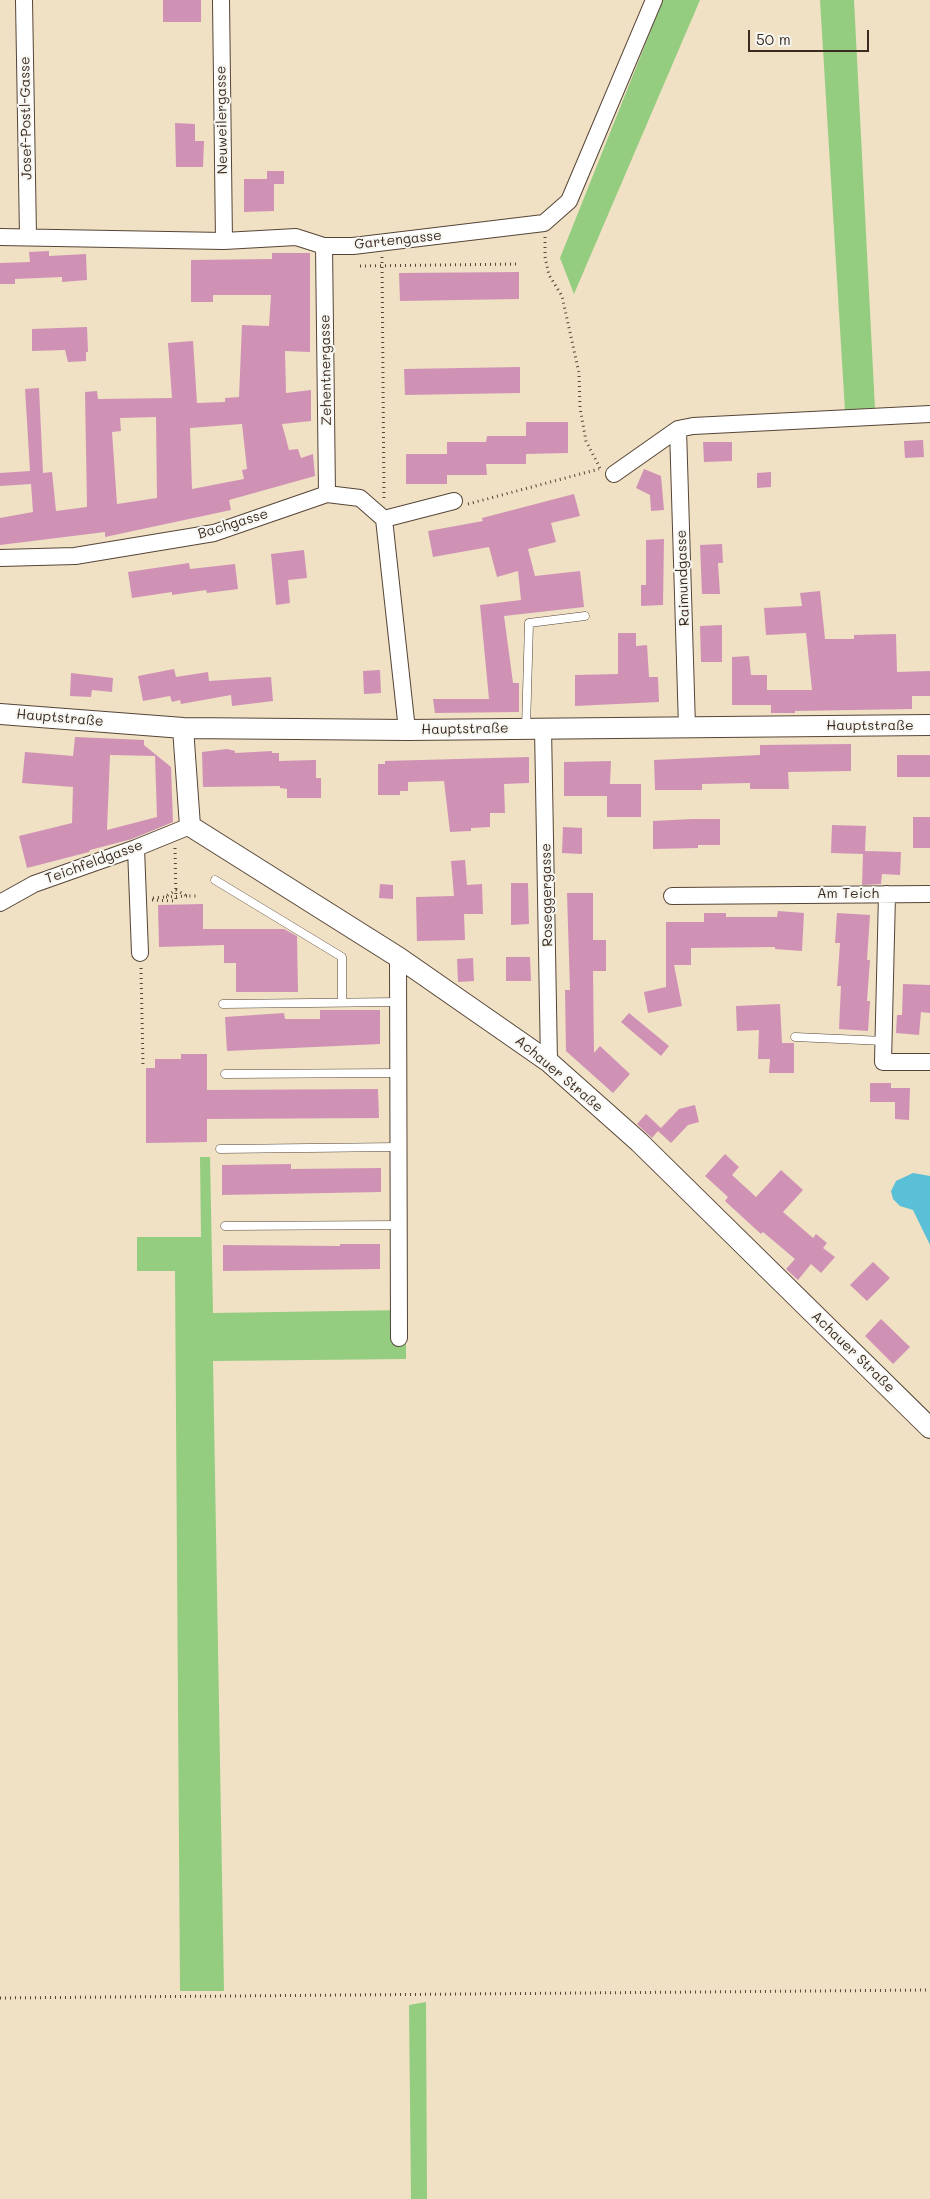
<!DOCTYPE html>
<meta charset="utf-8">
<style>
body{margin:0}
#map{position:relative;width:930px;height:2199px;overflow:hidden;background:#f0e0c4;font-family:Mali,sans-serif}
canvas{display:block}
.scale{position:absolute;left:748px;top:30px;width:121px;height:22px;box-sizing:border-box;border:2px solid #3b2a1e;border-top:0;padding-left:6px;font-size:15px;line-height:18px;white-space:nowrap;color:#3b2a1e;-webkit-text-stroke:4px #f6f6f2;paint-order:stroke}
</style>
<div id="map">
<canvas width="930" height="2199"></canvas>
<div class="scale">50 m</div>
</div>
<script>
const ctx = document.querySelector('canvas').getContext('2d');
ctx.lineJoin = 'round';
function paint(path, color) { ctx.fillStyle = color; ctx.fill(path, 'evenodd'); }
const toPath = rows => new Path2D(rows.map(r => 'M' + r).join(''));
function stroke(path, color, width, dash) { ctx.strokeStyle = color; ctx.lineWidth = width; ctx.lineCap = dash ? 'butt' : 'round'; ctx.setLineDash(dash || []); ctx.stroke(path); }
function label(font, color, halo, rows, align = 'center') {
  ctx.font = font + ' Mali,sans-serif'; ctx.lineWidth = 4; ctx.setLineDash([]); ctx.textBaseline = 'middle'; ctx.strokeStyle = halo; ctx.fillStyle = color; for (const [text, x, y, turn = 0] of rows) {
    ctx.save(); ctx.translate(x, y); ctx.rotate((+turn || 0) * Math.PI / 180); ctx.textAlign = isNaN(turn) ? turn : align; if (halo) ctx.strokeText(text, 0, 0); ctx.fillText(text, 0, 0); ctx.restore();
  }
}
const green = toPath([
 [663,0,700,0,574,294,560,258],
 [820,0,854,0,875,409,845,411],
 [200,1157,210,1157,213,1313,406,1310,406,1359,213,1361,224,1991,180,1991,175,1271,137,1271,137,1237,201,1237],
 [426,2002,427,2199,411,2199,409,2005]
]);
const water = toPath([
 [913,1173,930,1176,930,1245,913,1210,900,1206,893,1199,891,1191,896,1181]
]);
const building = toPath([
 [163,0,201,0,201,22,163,22],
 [175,123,195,124,195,141,204,141,203,167,176,167],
 [267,171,284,171,284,184,274,184,274,211,244,212,244,179,267,179],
 [49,251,49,256,86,254,87,280,62,282,62,277,15,279,15,284,0,284,0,263,30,262,29,252],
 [272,253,310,253,310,352,285,351,286,393,311,390,311,421,282,424,289,450,298,449,301,458,313,454,315,476,229,500,231,510,105,537,105,532,0,545,0,518,33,512,31,484,0,486,0,473,30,471,25,389,39,388,43,473,52,472,56,511,87,507,85,392,97,391,98,399,172,398,168,343,193,341,197,403,225,402,225,398,239,397,242,325,269,326,271,295,213,295,213,302,191,302,191,260,272,259],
 [156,417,157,498,117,504,112,432,121,431,120,418],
 [242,424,247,469,242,470,244,479,192,489,190,428],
 [519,272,519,299,400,301,399,273],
 [87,327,88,352,86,352,86,361,68,362,65,350,32,351,32,329],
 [520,367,520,393,405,395,404,369],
 [526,422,568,422,568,453,526,454,526,464,486,464,487,475,447,475,447,484,406,484,406,454,447,454,447,442,486,442,487,436,526,436],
 [923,440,924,457,905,458,904,441],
 [703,442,732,442,732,461,704,462],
 [644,469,661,476,664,510,651,511,650,495,636,488],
 [771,472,771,487,757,488,757,473],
 [574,494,580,516,551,523,556,542,528,549,535,576,580,571,584,607,504,616,513,683,519,683,519,712,435,713,433,699,489,699,480,605,521,600,518,571,497,577,489,547,433,557,428,531,483,521,482,518],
 [664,539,663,605,641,606,641,585,646,585,646,540],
 [722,544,723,563,718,563,720,594,702,594,700,545],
 [304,550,307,578,288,580,290,603,276,605,271,554],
 [189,563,190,569,235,564,238,589,207,593,206,590,172,595,172,592,132,598,128,572],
 [820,591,825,639,854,639,854,635,896,634,897,672,930,671,930,696,912,696,912,709,795,711,795,713,771,713,771,705,732,705,732,657,749,656,751,675,767,675,767,690,812,690,806,633,766,635,764,608,802,606,800,593],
 [722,625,722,662,701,662,700,626],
 [618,633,636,633,636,646,647,645,649,677,658,677,659,702,575,706,575,675,618,674],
 [174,669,176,677,208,672,209,681,271,677,273,701,232,706,231,695,181,704,180,700,172,702,170,696,143,701,138,676],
 [380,670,381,693,364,694,363,671],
 [71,673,113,678,112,692,92,690,91,697,70,696],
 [75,737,144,740,144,745,171,767,173,822,132,839,90,850,89,852,27,868,19,836,72,823,73,787,22,783,25,752,73,756],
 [110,755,155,756,157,817,107,830],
 [851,744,851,771,788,772,789,789,750,789,750,783,702,784,702,790,655,790,654,760,760,755,760,745],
 [227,749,235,751,235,753,272,751,272,753,279,753,279,761,316,760,316,778,321,778,321,798,287,798,287,789,280,788,280,786,203,787,202,752],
 [897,755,930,755,930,777,897,777],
 [529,757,529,783,504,784,505,813,490,813,490,827,471,828,471,831,450,832,444,781,408,782,408,791,400,791,400,795,378,795,378,764,385,764,385,761],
 [611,761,610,784,641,784,641,817,607,817,607,796,564,796,564,762],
 [913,817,930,817,930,848,913,848],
 [692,819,720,819,720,845,698,845,698,848,653,849,653,821],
 [832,825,866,826,865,851,901,852,900,875,882,874,881,884,862,885,863,854,831,853],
 [563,827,582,828,582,854,562,853],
 [465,860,467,885,482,884,483,914,464,914,465,940,417,941,416,897,454,896,451,861],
 [511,883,528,883,529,924,511,925],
 [380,884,393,885,393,899,379,898],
 [567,893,593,893,593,940,606,940,606,971,593,971,594,1053,600,1046,630,1074,613,1093,566,1051,565,990,570,990],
 [203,904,203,929,284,929,297,936,298,992,236,992,236,963,224,963,224,945,159,947,158,905],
 [778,911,804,913,802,951,775,949,775,947,691,948,691,965,674,965,682,1006,648,1013,644,992,666,987,666,922,704,922,704,913,726,913,726,917,777,917],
 [837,913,870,915,867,960,870,960,867,1001,870,1001,868,1031,839,1029,841,986,837,986,840,943,835,943],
 [506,957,530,957,531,981,506,981],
 [473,958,474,981,458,982,457,959],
 [903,984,930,985,930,1013,921,1012,919,1035,896,1033,897,1015,902,1015],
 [780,1004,782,1043,794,1043,794,1073,769,1073,770,1059,758,1059,759,1030,737,1031,736,1006],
 [320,1010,380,1010,380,1044,227,1051,225,1017,284,1013,285,1019,320,1019],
 [629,1013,669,1046,661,1056,621,1022],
 [181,1054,207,1054,207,1090,378,1089,379,1118,207,1119,207,1142,146,1143,146,1068,155,1068,155,1059,181,1059],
 [870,1083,891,1083,891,1088,910,1088,909,1120,895,1119,895,1102,870,1102],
 [695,1105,699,1122,688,1125,671,1143,658,1131,652,1138,637,1124,646,1114,661,1128,679,1109],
 [725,1154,739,1167,732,1175,756,1197,781,1170,803,1190,783,1212,813,1238,816,1234,827,1243,823,1248,835,1257,821,1273,811,1264,798,1280,786,1269,795,1259,763,1232,761,1234,725,1201,728,1197,705,1176],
 [291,1164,291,1169,381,1168,381,1192,222,1195,222,1165],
 [340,1244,380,1244,380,1269,223,1271,223,1245,340,1246],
 [873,1262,890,1278,867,1301,850,1285],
 [881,1319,910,1347,893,1364,865,1336]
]);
const path = toPath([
 [545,237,545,257,549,275,562,296,579,373,580,408,586,441,600,468],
 [382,257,384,498],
 [360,266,520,264],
 [468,504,599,469],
 [175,848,176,902],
 [166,897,187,896],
 [153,898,165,897,176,890,187,896,197,896],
 [152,900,176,901],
 [141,968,143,1065],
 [0,1998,930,1990]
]);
const service = toPath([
 [526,728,529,623,585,616],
 [215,880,342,957,342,1002],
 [223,1004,398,1002],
 [795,1037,884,1041],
 [225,1074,398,1073],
 [220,1149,398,1147],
 [225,1226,399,1225]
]);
const minor = toPath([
 [24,0,28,236],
 [221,0,224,241],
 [0,237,224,241,296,237,324,246,353,246,544,223,569,201,654,0],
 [324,246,327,494],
 [678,429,687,727],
 [614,474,678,429,693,426,930,414],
 [384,519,407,730],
 [0,558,75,556,214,533,327,494,360,498,384,519,454,501],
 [543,728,549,1062],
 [136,848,140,953],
 [887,894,883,1062,930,1062],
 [672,896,930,894],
 [0,903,34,884,136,848,190,826],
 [398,957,399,1338]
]);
const tertiary = toPath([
 [0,714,183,728,407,730,930,725],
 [183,728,190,826,398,957,549,1062,639,1142,930,1428]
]);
const streetNames = [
 ["Josef-Postl-Gasse",26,118,-91],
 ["Neuweilergasse",222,120,-91],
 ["Gartengasse",398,240,-6],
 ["Zehentnergasse",326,370,-91],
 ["Bachgasse",233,524,-17],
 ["Raimundgasse",683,578,-92],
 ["Hauptstraße",60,718,5],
 ["Hauptstraße",870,726],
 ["Hauptstraße",465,729,-1],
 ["Teichfeldgasse",94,862,-20],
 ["Am Teich",848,894],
 ["Roseggergasse",547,895,-91],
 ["Achauer Straße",559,1074,40],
 ["Achauer Straße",853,1352,44]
];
paint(green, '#94cd80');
paint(water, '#59c0d7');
paint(building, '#cf92b5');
stroke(service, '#564537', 9);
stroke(minor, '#564537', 18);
stroke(tertiary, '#564537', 22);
stroke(path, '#564537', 3, [1, 4]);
stroke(service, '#fff', 8);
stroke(minor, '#fff', 16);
stroke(tertiary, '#fff', 20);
label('14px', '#3b2a1e', '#f6f6f2', streetNames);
</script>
